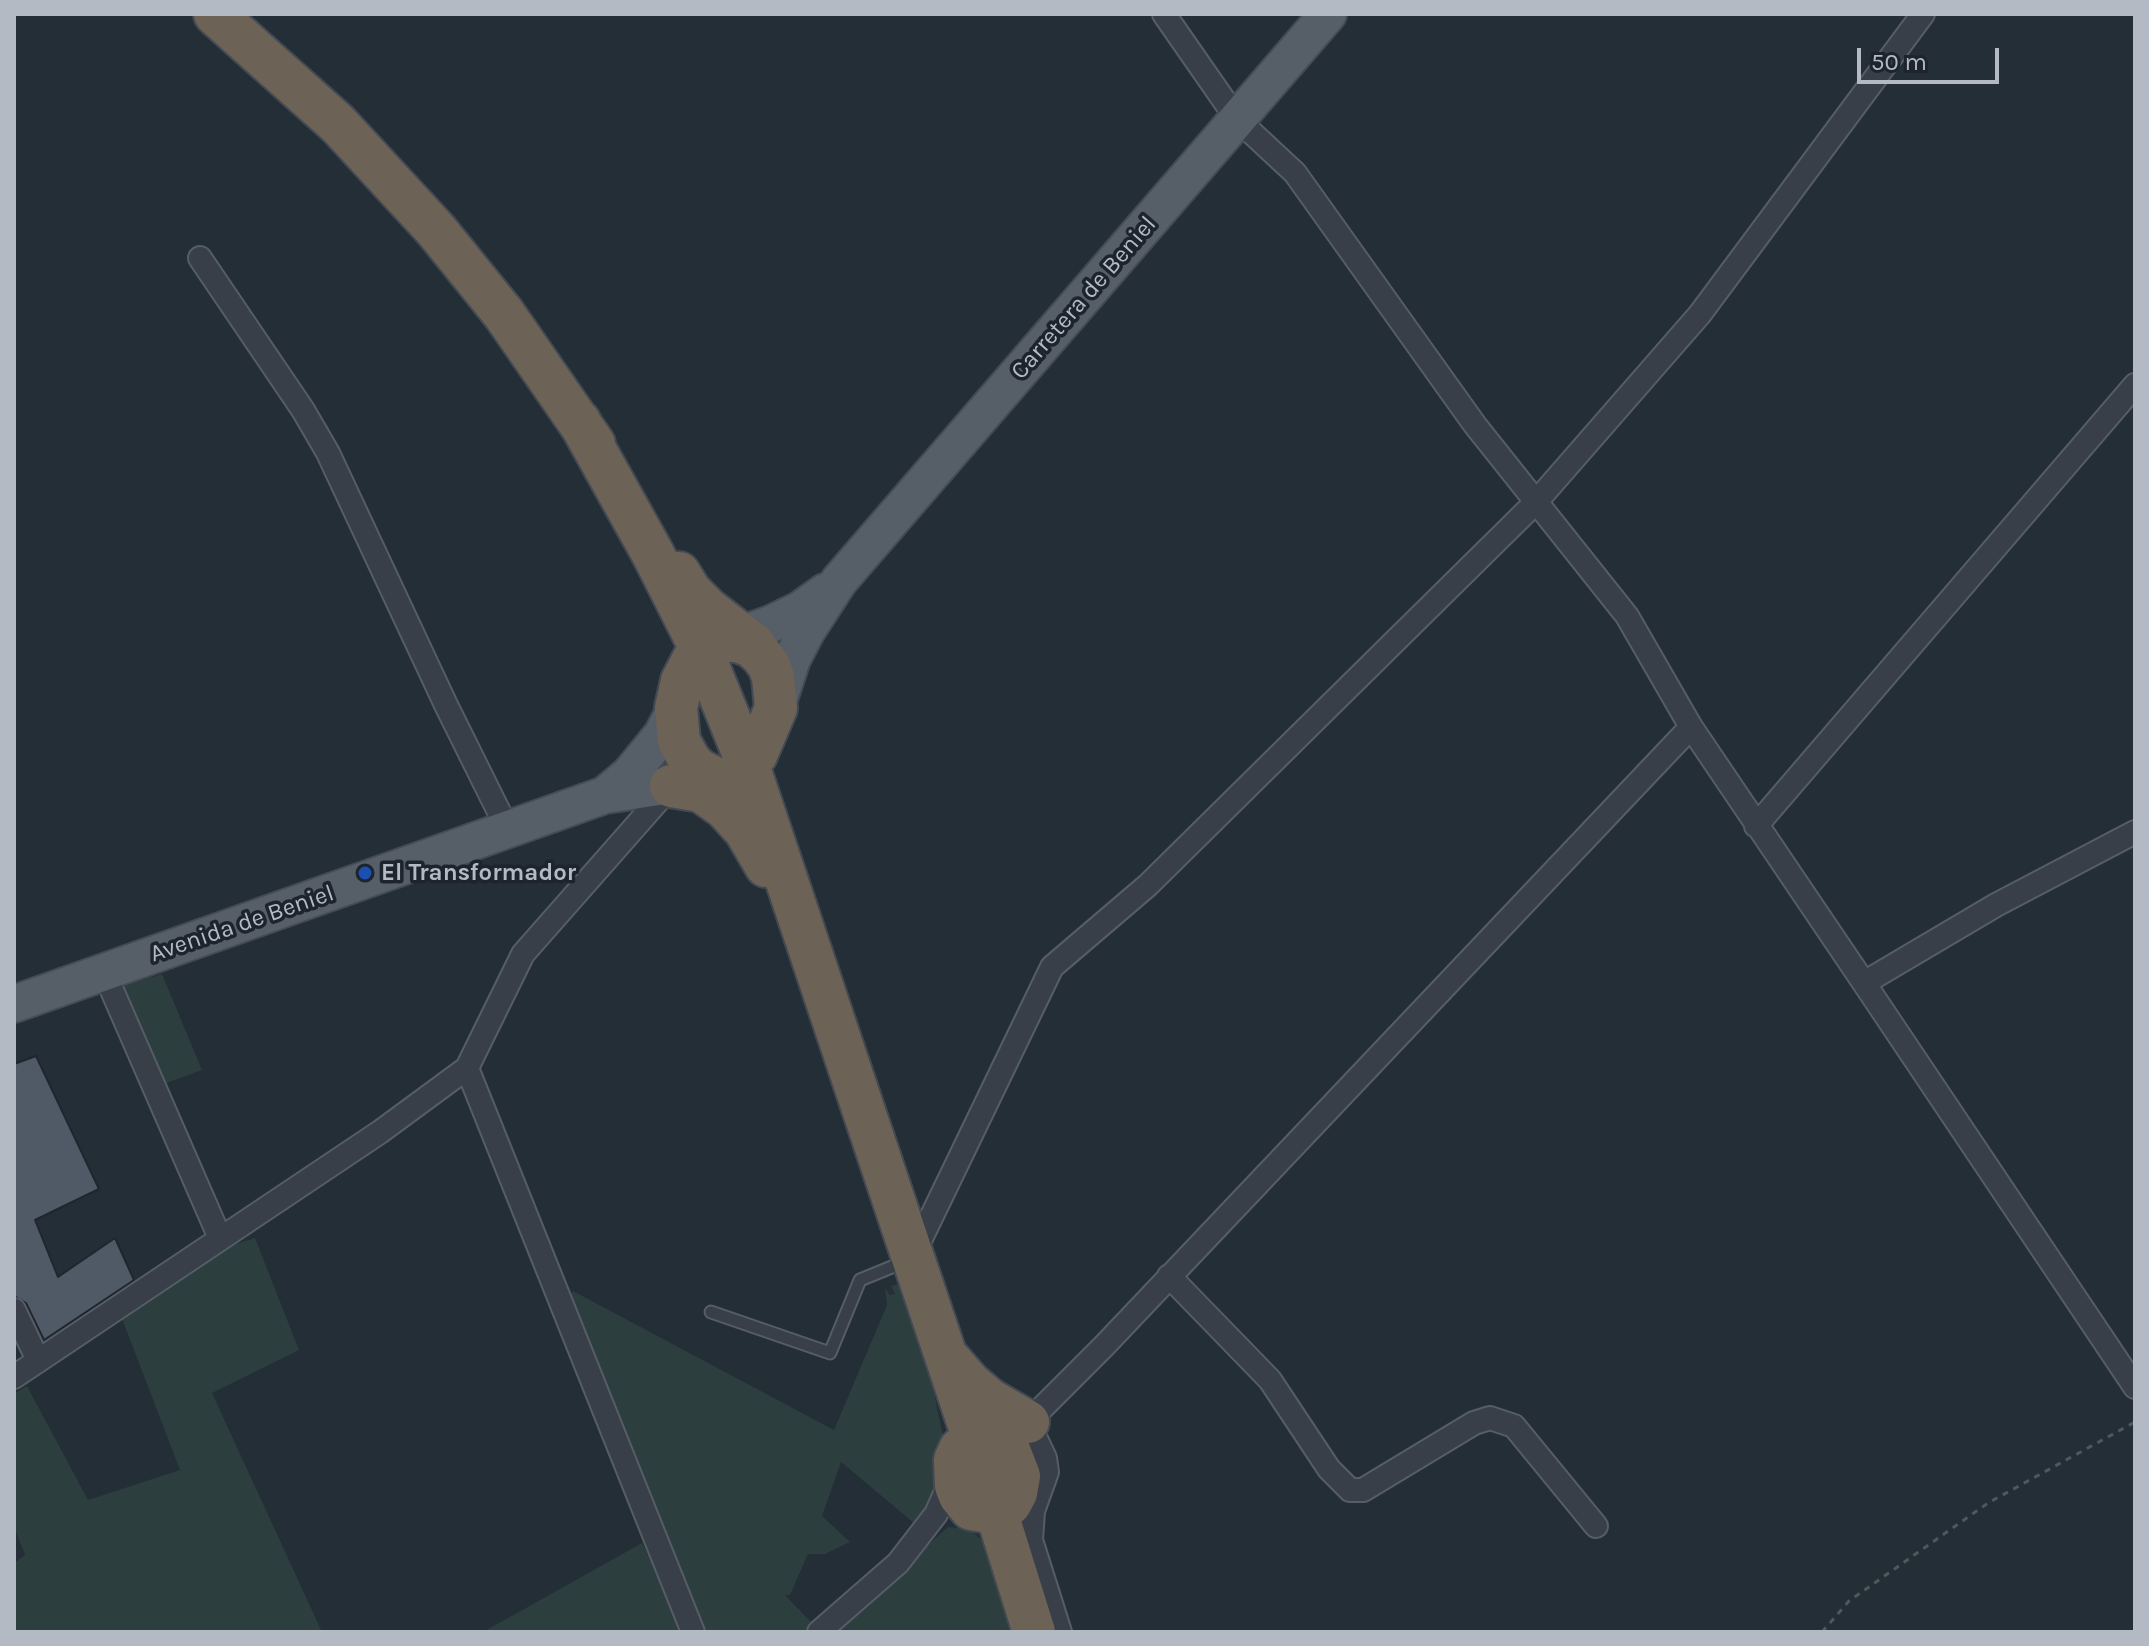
<!DOCTYPE html>
<style>
body{margin:0}
#map{position:relative;width:2149px;height:1646px;overflow:hidden;background:#242e37;font-family:Karla,sans-serif}
canvas{display:block}
.frame{position:absolute;inset:0;border:16px solid #b3bac4;pointer-events:none}
.scale{position:absolute;left:1857px;top:48px;width:142px;height:36px;box-sizing:border-box;border:4px solid #b3bac4;border-top:0;padding-left:10px;font-size:24px;line-height:28px;white-space:nowrap;color:#b3bac4;-webkit-text-stroke:6px #1d242d;paint-order:stroke}
</style>
<div id="map">
<canvas width="2149" height="1646"></canvas>
<div class="frame"></div>
<div class="scale">50 m</div>
</div>
<script>
const ctx = document.querySelector('canvas').getContext('2d');
ctx.lineJoin = 'round';
function paint(path, color) { ctx.fillStyle = color; ctx.fill(path, 'evenodd'); }
const toPath = rows => new Path2D(rows.map(r => 'M' + r).join(''));
function stroke(path, color, width, dash) { ctx.strokeStyle = color; ctx.lineWidth = width; ctx.lineCap = dash ? 'butt' : 'round'; ctx.setLineDash(dash || []); ctx.stroke(path); }
function label(font, color, halo, rows, align = 'center') {
  ctx.font = font + ' Karla,sans-serif'; ctx.lineWidth = 7; ctx.setLineDash([]); ctx.textBaseline = 'middle'; ctx.strokeStyle = halo; ctx.fillStyle = color; for (const [text, x, y, turn = 0] of rows) {
    ctx.save(); ctx.translate(x, y); ctx.rotate((+turn || 0) * Math.PI / 180); ctx.textAlign = isNaN(turn) ? turn : align; if (halo) ctx.strokeText(text, 0, 0); ctx.fillText(text, 0, 0); ctx.restore();
  }
}
const green = toPath([
 [162,974,202,1070,161,1085,118,987],
 [255,1238,299,1350,212,1393,322,1632,14,1632,14,1563,25,1555,14,1527,14,1394,27,1386,88,1500,180,1470,121,1316,226,1247],
 [898,1284,903,1287,929,1369,943,1436,938,1482,930,1501,915,1524,841,1462,822,1516,850,1542,825,1554,808,1554,790,1595,785,1595,813,1624,804,1632,706,1632,656,1521,568,1296,573,1291,834,1430,887,1305,885,1288,890,1295,895,1294,891,1286],
 [948,1527,970,1529,987,1545,1019,1632,832,1632],
 [642,1543,686,1632,483,1632]
]);
const building = toPath([
 [36,1056,99,1189,35,1220,58,1277,115,1238,134,1280,44,1340,26,1303,14,1296,14,1064,36,1056]
]);
const path = toPath([
 [1822,1632,1849,1601,1988,1503,2135,1422]
]);
const lane = toPath([
 [711,1312,830,1353,860,1280,904,1262]
]);
const street = toPath([
 [200,258,303,410,328,453,446,705,508,830],
 [1691,727,1864,983,1996,905,2135,832],
 [1756,826,2135,385],
 [104,972,220,1238],
 [1864,983,2135,1387],
 [467,1068,693,1632],
 [913,1255,1052,967,1148,885,1536,502,1700,314,1923,14],
 [1169,1276,1270,1380,1329,1469,1350,1490,1363,1490,1474,1423,1490,1418,1514,1426,1596,1526],
 [14,1310,38,1360],
 [14,1377,380,1132,467,1068,523,954,671,786],
 [1028,1422,1045,1458,1047,1472,1033,1511,1031,1540,1060,1632],
 [1020,1425,1028,1422,1104,1346,1691,727,1627,616,1475,425,1295,173,1237,119,1164,14],
 [819,1632,898,1563,936,1514,952,1478]
]);
const primary = toPath([
 [723,641,771,624,800,610,825,592],
 [776,708,792,659,806,632,839,581,1328,14],
 [605,795,630,774,662,735,676,708],
 [14,1004,605,795,699,781]
]);
const highway = toPath([
 [215,14,338,124,436,230,504,314,594,444],
 [579,421,653,554,702,651,748,765,974,1440,1034,1632],
 [679,573,690,591,708,609,753,644,762,656,769,666,773,677,776,708,756,755,740,774,733,779,717,779,699,770,690,761,679,741,676,708,682,681,694,658,711,645,723,641,737,641,751,646,762,656],
 [671,786,701,791,725,808,745,830,766,866],
 [950,1360,970,1383,990,1400,1028,1422],
 [985,1437,995,1439,1009,1450,1019,1476,1016,1493,1010,1504,996,1513,971,1509,960,1496,956,1486,955,1460,960,1449,967,1443,985,1437]
]);
const markers = [
 [365,873,8,"#1a4fb4"]
];
const streetNames = [
 ["Carretera de Beniel",1084,298,-49],
 ["Avenida de Beniel",242,924,-19]
];
const poiNames = [
 ["El Transformador",381,873]
];
paint(green, '#2c3e3d');
paint(building, '#505a66');
stroke(building, '#1f262f', 2);
stroke(lane, '#565d66', 15);
stroke(street, '#565d66', 26);
stroke(primary, '#444b54', 40);
stroke(highway, '#434a53', 46);
stroke(path, '#4b5b5c', 3, [6, 6]);
stroke(lane, '#383f48', 11);
stroke(street, '#383f48', 22);
stroke(primary, '#565f68', 36);
stroke(highway, '#6d6256', 42);
for (const [x, y, r, color] of markers) { const dot = new Path2D(); dot.arc(x, y, r, 0, 2 * Math.PI); ctx.fillStyle = color; ctx.fill(dot); stroke(dot, '#1d242d', 3); }
label('24px', '#b3bac4', '#1d242d', streetNames);
label('bold 24px', '#b3bac4', '#1d242d', poiNames, 'left');
</script>
